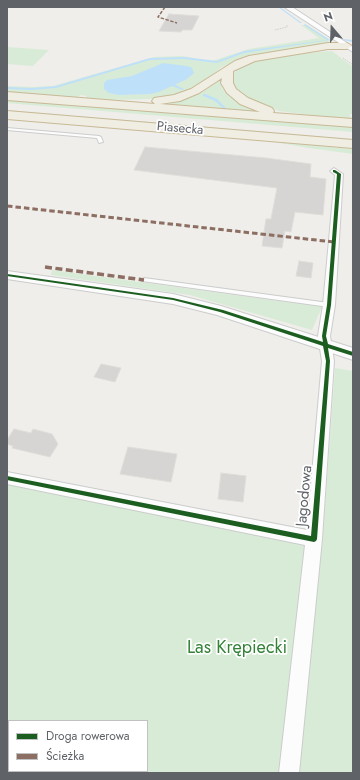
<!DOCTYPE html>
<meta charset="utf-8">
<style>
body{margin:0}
#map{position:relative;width:360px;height:780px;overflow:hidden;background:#efeeea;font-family:Jost,sans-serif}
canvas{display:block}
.frame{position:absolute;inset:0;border:8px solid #5f6368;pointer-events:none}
.legend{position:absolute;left:8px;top:720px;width:140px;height:52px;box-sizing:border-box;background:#fff;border:1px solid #bfc1c3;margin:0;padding:5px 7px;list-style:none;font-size:12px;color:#5f6368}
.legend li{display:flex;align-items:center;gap:8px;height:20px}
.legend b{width:20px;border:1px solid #bfc1c3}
.north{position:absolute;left:312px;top:8px;width:40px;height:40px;-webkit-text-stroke:3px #fff;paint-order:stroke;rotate:341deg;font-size:11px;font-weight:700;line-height:16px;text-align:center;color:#5f6368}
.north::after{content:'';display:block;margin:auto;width:14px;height:18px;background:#5f6368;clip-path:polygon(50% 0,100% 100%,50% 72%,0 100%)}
</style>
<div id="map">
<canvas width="360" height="780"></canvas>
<div class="frame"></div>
<ul class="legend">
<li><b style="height:5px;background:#1b5e20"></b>Droga rowerowa</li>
<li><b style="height:5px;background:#8d6e63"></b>Ścieżka</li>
</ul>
<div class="north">N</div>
</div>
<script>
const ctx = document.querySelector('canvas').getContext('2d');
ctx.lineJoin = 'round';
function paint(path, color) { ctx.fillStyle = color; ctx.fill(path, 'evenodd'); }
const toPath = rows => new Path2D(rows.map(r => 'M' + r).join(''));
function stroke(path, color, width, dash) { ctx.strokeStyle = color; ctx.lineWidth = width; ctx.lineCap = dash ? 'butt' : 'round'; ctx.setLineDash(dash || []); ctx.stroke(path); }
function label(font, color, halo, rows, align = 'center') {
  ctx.font = font + ' Jost,sans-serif'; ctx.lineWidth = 3.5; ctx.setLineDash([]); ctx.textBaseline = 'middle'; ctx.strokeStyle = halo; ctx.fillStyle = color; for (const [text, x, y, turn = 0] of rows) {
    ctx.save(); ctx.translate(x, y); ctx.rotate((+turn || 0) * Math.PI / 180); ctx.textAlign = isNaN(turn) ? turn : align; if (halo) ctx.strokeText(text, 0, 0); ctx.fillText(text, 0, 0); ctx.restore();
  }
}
const green = toPath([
 [301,25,307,25,330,40,330,41,322,44,250,55,222,67,196,87,184,92,168,97,151,99,107,100,85,99,87,96,80,95,77,98,7,93,7,86,33,87,53,86,154,57,182,56,212,61,249,49,319,38],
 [7,47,49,50,33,66,7,64],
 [332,51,353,67,353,114,350,114,350,117,353,118,353,121,279,111,250,101,234,89,231,80,234,73,238,69,249,63,261,59,294,54],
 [221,79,222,88,230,97,240,103,262,113,156,105,195,95,204,91],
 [7,99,353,126,353,132,7,103],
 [7,110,353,139,353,141,7,112],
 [274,142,353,149,353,154,309,148],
 [52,270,322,307,312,330,190,295,51,275],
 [335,368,353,371,353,773,7,773,7,483,322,549],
 [9,721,147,721,147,771,9,771]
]);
const water = toPath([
 [163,63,187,66,192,68,194,73,187,79,159,92,150,94,119,95,109,93,104,89,104,83,107,80,132,76]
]);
const stream = toPath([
 [278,7,280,7,302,23,300,23,278,7],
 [305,24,330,40,244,53,217,63,184,59,150,60,56,88,32,90,7,89,7,87,32,88,56,86,150,58,184,57,217,61,244,51,327,40,304,25,305,24],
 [342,40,343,39,353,40,353,42,342,40],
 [172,84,174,84,184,89,182,90,172,86,172,84],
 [203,94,205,94,217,99,226,108,224,109,215,101,203,96,203,94]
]);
const building = toPath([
 [169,14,199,16,192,30,182,30,181,32,159,31,169,14],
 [145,147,266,158,311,164,310,177,326,179,323,215,295,212,291,232,285,231,282,248,262,246,266,219,271,219,277,188,134,170,145,147],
 [299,261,313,263,311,278,296,276,299,261],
 [101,364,121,368,115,382,94,377,101,364],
 [14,429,31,433,33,429,52,434,58,444,50,457,12,448,13,446,7,444,7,440,14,429],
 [128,447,177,454,171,482,120,474,128,447],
 [221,473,246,476,243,502,218,499,221,473]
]);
const path = toPath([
 [275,30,287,27,287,25],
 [343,58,353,65]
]);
const service = toPath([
 [7,128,99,136,101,137,103,142,99,143,97,138,7,130,7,128],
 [144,278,329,303,332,305,329,307,142,281,141,280,144,278]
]);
const minor = toPath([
 [334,168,343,174,335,305,330,336,334,361,322,539,299,773,279,773,305,545,7,484,7,472,307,530,322,361,318,336,323,305,335,175,330,171,334,168]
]);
const tertiary = toPath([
 [284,7,292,7,353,47,353,52,284,7],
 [7,271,173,294,221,306,353,348,353,360,217,315,173,304,7,279,7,271]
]);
const motorway = toPath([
 [328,43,347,43,352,46,347,49,328,49,255,61,233,71,233,83,236,89,248,98,272,108,274,111,273,113,353,119,353,127,7,100,7,92,155,104,152,101,154,98,174,95,191,89,235,61,249,56,328,43],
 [222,78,221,83,227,93,240,104,260,112,160,104,180,101,199,93,222,78],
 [7,111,353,140,353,148,7,119,7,111]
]);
const quietFar2 = toPath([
 [165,7,158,17,177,23]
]);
const quietFar1 = toPath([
 [7,206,334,242]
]);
const quiet = toPath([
 [45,267,144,280]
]);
const cycleway = toPath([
 [333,170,335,170,341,174,331,305,326,336,328,344,353,352,353,356,328,348,330,361,317,539,316,541,314,542,7,480,7,476,311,536,326,361,323,346,220,312,173,300,7,276,7,274,173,298,223,310,323,342,322,336,327,305,337,174,333,172,333,170]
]);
const farStreetnames = [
 ["Piasecka",180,129,5]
];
const streetNames = [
 ["Jagodowa",305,496,-85]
];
const nearParknames = [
 ["Las Krępiecki",237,649]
];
paint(green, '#d8ebd6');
paint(water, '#bfe0f9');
paint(stream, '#bfe0f9');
paint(building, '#d6d5d3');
stroke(building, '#deddd9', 1);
stroke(service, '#cbcccc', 2);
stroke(minor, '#cbcccc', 2);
stroke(tertiary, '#cbcccc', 2);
stroke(motorway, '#c8b996', 2);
stroke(path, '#cacfcc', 1, [1.5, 1]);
paint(service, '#fdfcfc');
paint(minor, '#fdfcfc');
paint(tertiary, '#fdfcfc');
paint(motorway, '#f0ede3');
stroke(quietFar2, '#8d6e63', 1.5, [3.5, 1.5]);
stroke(quietFar1, '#8d6e63', 3, [5.5, 3]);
stroke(quiet, '#8d6e63', 3.5, [7, 3.5]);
paint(cycleway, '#1b5e20');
label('13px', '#5f6368', '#fff', farStreetnames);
label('15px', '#5f6368', '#fff', streetNames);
label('18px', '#348238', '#fff', nearParknames);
</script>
